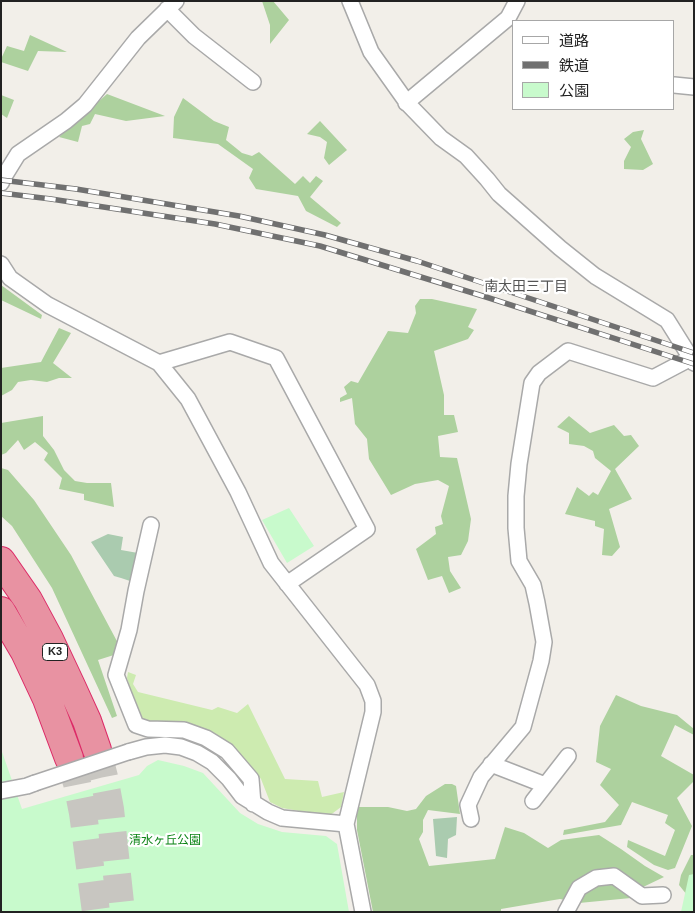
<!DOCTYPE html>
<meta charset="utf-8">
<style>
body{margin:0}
#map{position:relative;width:695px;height:913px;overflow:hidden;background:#f2efe9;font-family:Arial,"Noto Sans JP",sans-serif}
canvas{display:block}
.frame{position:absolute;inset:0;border:2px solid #222;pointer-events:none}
.legend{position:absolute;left:512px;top:20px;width:162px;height:90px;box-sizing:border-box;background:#fff;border:1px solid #a7a7a7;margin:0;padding:6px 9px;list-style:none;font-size:15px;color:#222}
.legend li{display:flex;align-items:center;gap:10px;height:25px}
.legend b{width:25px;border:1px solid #a7a7a7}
</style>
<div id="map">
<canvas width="695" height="913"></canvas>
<div class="frame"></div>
<ul class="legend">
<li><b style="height:6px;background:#fff"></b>道路</li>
<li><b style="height:6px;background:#707070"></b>鉄道</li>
<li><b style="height:14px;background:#c8facc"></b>公園</li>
</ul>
</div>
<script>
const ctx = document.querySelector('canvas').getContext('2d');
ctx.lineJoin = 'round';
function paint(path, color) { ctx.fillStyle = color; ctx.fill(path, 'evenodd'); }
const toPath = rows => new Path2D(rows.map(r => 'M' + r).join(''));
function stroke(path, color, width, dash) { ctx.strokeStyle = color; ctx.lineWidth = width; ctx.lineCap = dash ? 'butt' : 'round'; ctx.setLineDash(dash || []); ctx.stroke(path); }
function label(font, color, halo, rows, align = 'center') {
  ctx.font = font + ' Arial,"Noto Sans JP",sans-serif'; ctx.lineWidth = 4.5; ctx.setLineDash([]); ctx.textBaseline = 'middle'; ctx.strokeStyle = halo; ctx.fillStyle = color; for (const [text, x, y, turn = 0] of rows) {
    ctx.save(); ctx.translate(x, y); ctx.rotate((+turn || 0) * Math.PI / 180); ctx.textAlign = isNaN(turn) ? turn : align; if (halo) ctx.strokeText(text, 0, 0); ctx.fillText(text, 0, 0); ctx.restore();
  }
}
const grass = toPath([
 [128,672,136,675,133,684,138,692,212,710,218,707,237,713,248,704,285,779,318,781,322,797,344,792,341,807,329,816,282,808,270,802,261,779,232,745,210,732,153,723,143,720,138,712,127,678]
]);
const forest = toPath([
 [262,1,273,1,289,20,270,44,270,25],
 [30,35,67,52,38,51,28,71,1,62,1,59,7,46,24,51],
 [107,94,165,116,126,121,95,114,90,124,82,126,78,142,59,137],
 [1,95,14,100,7,118,1,114],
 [183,98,214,121,229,127,226,140,242,153,252,156,259,152,295,184,303,176,310,183,316,176,323,181,310,197,341,223,337,227,306,211,298,196,256,189,249,178,253,169,218,144,173,138,174,117],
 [320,121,347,150,329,165,324,158,327,142,320,137,307,134],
 [644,130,641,139,653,164,643,170,624,169,624,161,631,147,624,139,633,132],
 [1,285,42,315,41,319,1,300],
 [420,299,432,299,477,309,468,327,474,330,468,339,434,351,444,395,444,415,454,415,458,432,438,436,440,457,457,458,471,519,468,541,461,555,448,557,450,571,461,588,449,593,442,576,428,580,416,549,436,534,435,527,443,524,441,516,449,486,438,480,415,484,391,495,369,459,367,439,355,424,352,398,340,402,340,398,347,394,344,387,351,381,358,383,388,331,408,333,416,313,415,306],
 [59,328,71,333,53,363,72,378,59,378,47,382,31,380,18,382,12,390,1,396,1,368,41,362],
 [43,416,43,436,54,450,64,470,75,481,87,483,111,483,114,507,84,500,84,494,59,489,62,478,44,460,48,453,35,442,24,450,18,440,6,453,1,455,1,423],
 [569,416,590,433,614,425,624,436,631,435,639,446,615,469,632,499,609,509,620,547,612,556,602,555,604,529,595,526,595,521,565,514,577,487,589,496,593,492,598,495,611,471,595,458,593,451,584,446,569,444,569,433,557,427],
 [1,468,8,470,34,500,71,555,119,645,117,654,98,660,117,716,112,718,52,588,12,526,1,516],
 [616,695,641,706,677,715,694,729,694,735,675,725,661,756,694,775,694,781,677,798,692,826,675,868,668,870,654,865,627,847,628,840,665,856,675,830,665,823,668,815,632,802,621,825,563,835,564,830,605,822,619,805,600,785,611,769,596,762,600,726],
 [445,784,452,784,456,786,460,814,428,810,423,820,423,832,419,839,429,866,495,859,505,827,524,833,548,848,561,840,599,835,621,849,645,866,664,877,641,888,631,898,579,903,560,899,501,909,501,912,373,912,357,830,357,807,388,807,407,811,416,809,426,796],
 [691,855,694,855,694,912,687,895,679,885,681,875]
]);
const cemetery = toPath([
 [108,534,123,537,121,550,138,553,133,582,121,578,114,576,91,542],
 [457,817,456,835,448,839,447,858,436,856,433,819]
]);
const park = toPath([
 [289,508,314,546,287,563,262,520],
 [1,749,22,809,139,775,147,766,158,760,184,766,203,773,240,813,258,824,282,832,326,836,337,844,349,912,1,912],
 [694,874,694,912,681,912,689,875]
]);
const highwayTunnel = toPath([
 [97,750,104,777,110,809,121,912],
 [69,758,77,783,83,813,96,912]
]);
const street = toPath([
 [350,1,371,52,408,104,441,138,466,156,487,179,499,194,560,248,595,276,667,320,694,363],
 [167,9,194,36,253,82],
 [674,85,694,87],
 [406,103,508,18,517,1],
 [1,183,5,175,18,154,66,121,85,105,138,38,176,1],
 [1,264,10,278,48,305,159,363,188,399,238,492,271,563,367,685,373,701,373,712,346,824,363,912],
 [159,363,230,342,276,358,367,529,287,584],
 [151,525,136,591,129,630,116,675,136,725,148,729,184,730,206,738,227,751,251,779,253,804],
 [128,752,146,747,165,745,181,747,197,753,212,762,229,779,242,796,268,812,282,818,346,824],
 [491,764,545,785],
 [1,791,27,786,35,783],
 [533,801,568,756],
 [471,819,468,805,481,777,523,727,541,661,544,642,537,603,533,585,519,561,516,528,516,496,519,464,532,383,539,373,568,351,653,378,691,358],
 [566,912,579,888,596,878,614,876,642,896,663,895]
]);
const highway = toPath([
 [1,561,28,600,49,639,72,688,87,721,97,750],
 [1,611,25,652,47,699,69,758]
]);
const rail = toPath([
 [1,180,76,189,239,216,325,235,417,261,694,353],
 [1,193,51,199,215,224,320,246,486,297,694,364]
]);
const streetBridge = toPath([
 [35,783,128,752]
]);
const shields = [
 [55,652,25]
];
const shieldNames = [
 ["K3",55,652]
];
const parkNames = [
 ["清水ヶ丘公園",165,841]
];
const neighbourhoodNames = [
 ["南太田三丁目",526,287]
];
paint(grass, '#cdebb0');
paint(forest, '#add19e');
paint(cemetery, '#aacbaf');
paint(park, '#c8facc');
stroke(highwayTunnel, '#c8c6c1', 28, [28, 14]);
stroke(street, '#a9a9a9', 18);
stroke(highway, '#dc2a67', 30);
stroke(street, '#fff', 15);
stroke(highway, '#e892a2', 28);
stroke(rail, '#707070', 5.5);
stroke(rail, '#fff', 4, [11]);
stroke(streetBridge, '#a9a9a9', 18, []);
stroke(streetBridge, '#fff', 15);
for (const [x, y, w] of shields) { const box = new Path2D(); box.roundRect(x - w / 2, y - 8.5, w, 17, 4); ctx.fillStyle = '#fff'; ctx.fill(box); stroke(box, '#222', 1); }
label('bold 11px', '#222', null, shieldNames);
label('12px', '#0c8416', '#fff', parkNames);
label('14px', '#555', '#fff', neighbourhoodNames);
</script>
